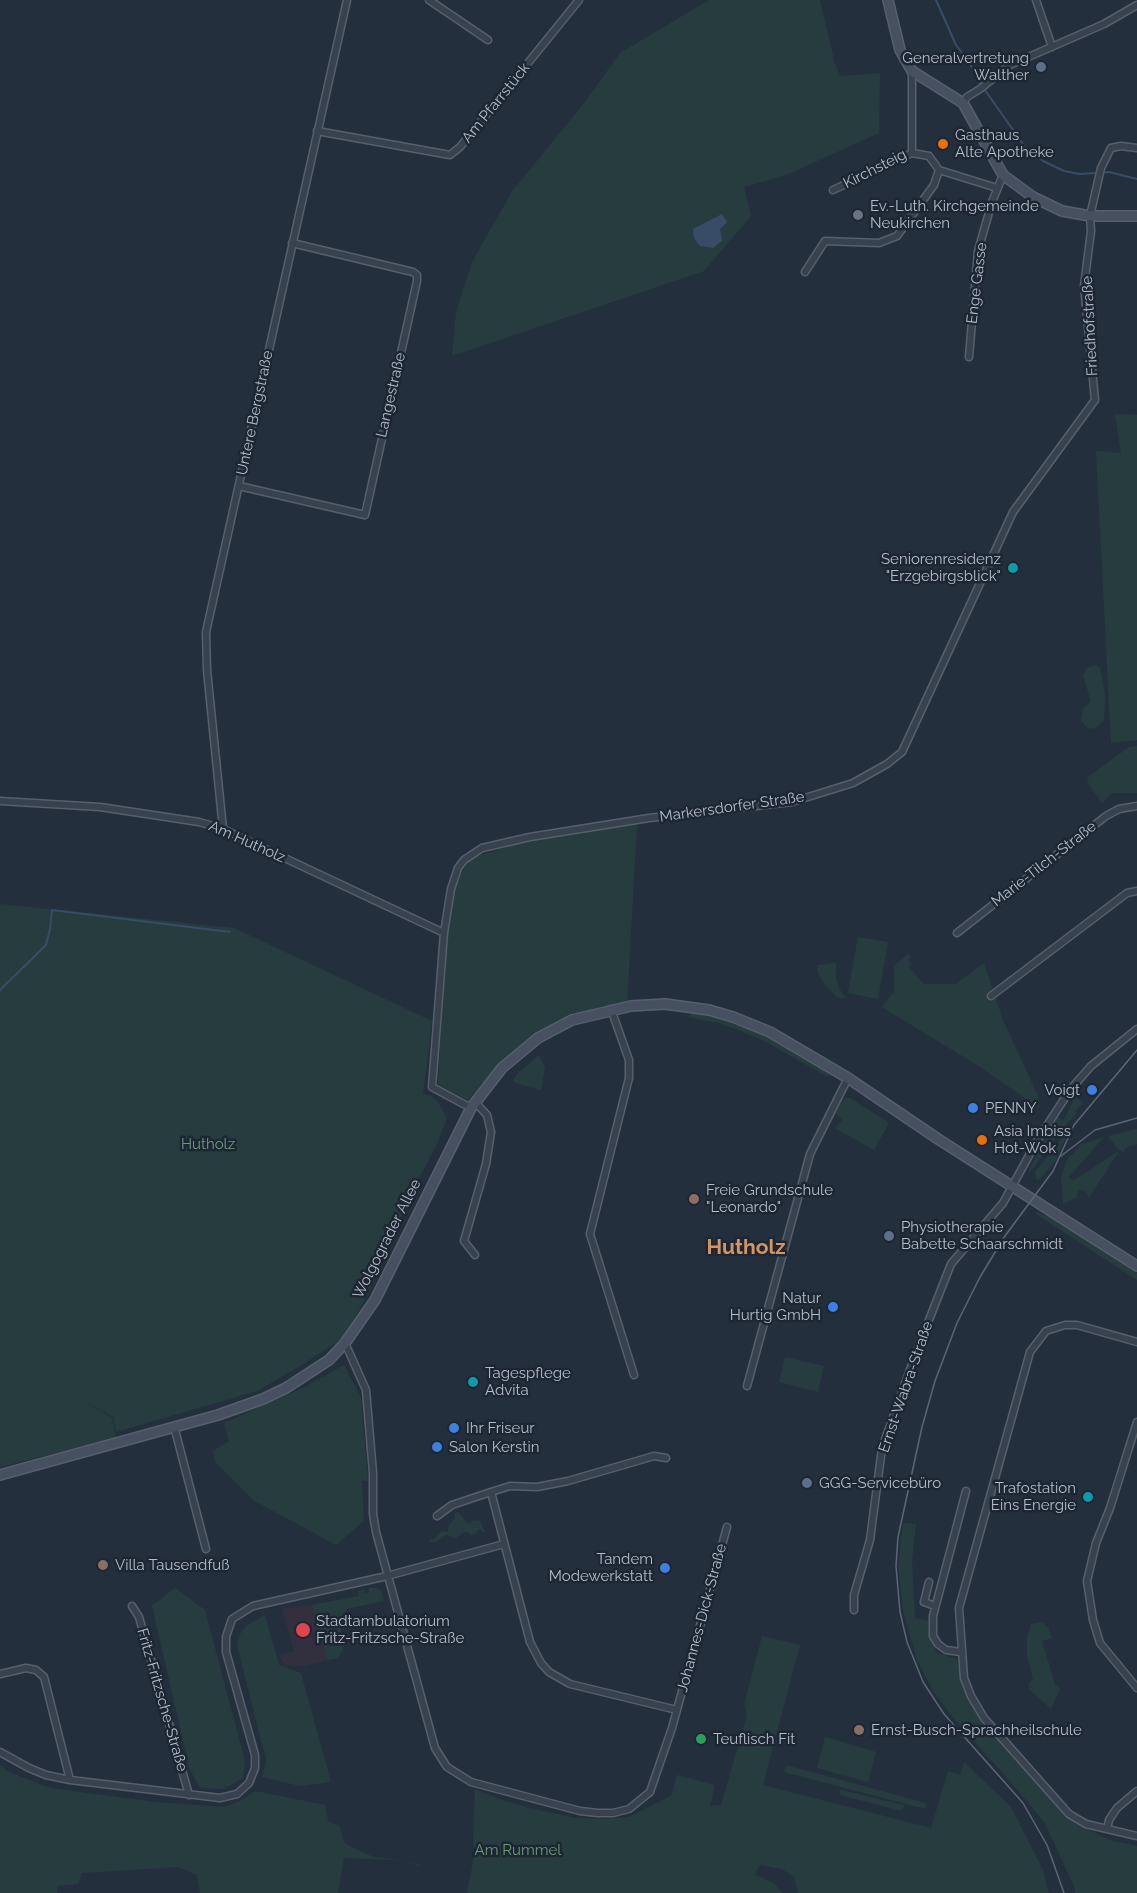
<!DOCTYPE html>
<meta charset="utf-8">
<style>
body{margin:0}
canvas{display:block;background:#242f3e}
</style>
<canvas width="1137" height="1893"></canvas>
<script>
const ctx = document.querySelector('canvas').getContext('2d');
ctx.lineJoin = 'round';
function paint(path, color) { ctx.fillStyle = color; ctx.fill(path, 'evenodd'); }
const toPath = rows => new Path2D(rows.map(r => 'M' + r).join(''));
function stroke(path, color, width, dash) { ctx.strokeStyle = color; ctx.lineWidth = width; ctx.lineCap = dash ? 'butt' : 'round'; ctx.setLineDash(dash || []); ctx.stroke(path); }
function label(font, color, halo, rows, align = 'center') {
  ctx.font = font + ' Raleway,sans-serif'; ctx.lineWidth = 5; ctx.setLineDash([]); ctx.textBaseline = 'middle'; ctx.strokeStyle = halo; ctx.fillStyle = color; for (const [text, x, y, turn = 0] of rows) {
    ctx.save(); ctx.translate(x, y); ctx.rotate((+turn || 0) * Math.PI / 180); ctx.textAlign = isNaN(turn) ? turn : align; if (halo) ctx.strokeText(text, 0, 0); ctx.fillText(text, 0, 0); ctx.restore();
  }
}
const medical = toPath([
 [312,1605,327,1660,305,1666,286,1665,279,1656,294,1651,282,1609]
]);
const green = toPath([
 [709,0,820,0,835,64,840,76,880,73,879,133,786,175,744,187,751,216,704,271,452,356,456,312,472,262,513,190,582,106,620,53],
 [1115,414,1137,415,1137,740,1111,743,1096,451,1121,453],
 [1096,665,1100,668,1105,696,1104,720,1096,728,1089,729,1081,721,1083,709,1091,701,1083,676,1087,668],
 [1137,746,1137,793,1112,793,1102,803,1087,782,1089,776,1129,747],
 [637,824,627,1004,609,1007,563,1019,482,1083,468,1100,438,1084,446,934,455,889,462,872,471,858,530,840],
 [0,904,234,928,432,1021,423,1094,432,1096,439,1104,447,1118,436,1146,414,1188,374,1280,358,1312,340,1340,302,1365,257,1391,116,1432,113,1417,86,1402,112,1418,116,1438,0,1467],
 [858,937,888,942,878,999,848,993],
 [908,954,911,957,908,960,911,964,908,966,924,984,956,984,984,963,1003,1020,1039,1098,1039,1108,982,1068,882,1007,894,992,894,966],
 [836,963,836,979,842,994,846,997,842,999,837,997,826,986,818,973,817,965],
 [692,1012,721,1019,763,1035,820,1067,830,1075,828,1077,766,1042,743,1032,722,1024,688,1017],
 [539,1055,545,1068,541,1090,513,1082,516,1075],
 [1071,1094,1083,1103,1075,1112,1076,1114,1066,1125,1030,1172,1028,1172,1056,1117,1063,1120,1073,1102,1068,1099],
 [845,1098,850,1098,889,1123,874,1150,835,1128,842,1120,835,1112],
 [1137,1129,1137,1144,1127,1147,1123,1152,1117,1148,1108,1136],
 [1065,1134,1067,1135,1056,1160,1039,1180,1036,1179,1035,1172],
 [1104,1137,1069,1177,1073,1181,1117,1152,1121,1156,1117,1154,1089,1198,1085,1191,1080,1190,1078,1191,1076,1198,1063,1204,1061,1177,1067,1160,1080,1145],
 [1036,1212,1053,1218,1137,1273,1137,1280,1036,1214],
 [785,1357,824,1366,818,1392,779,1382],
 [344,1365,361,1398,368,1481,362,1481,364,1521,336,1545,253,1500,215,1462,213,1451,229,1441,224,1423,305,1387],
 [458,1512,466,1522,470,1524,473,1520,480,1521,485,1532,483,1532,479,1529,475,1534,471,1535,468,1532,464,1532,456,1538,446,1535,435,1542,430,1542,430,1539,433,1540,442,1531,448,1532,449,1525,455,1518,454,1514],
 [903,1523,916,1524,912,1560,915,1618,929,1621,931,1640,937,1653,957,1659,967,1698,980,1717,1071,1821,1110,1840,1137,1846,1137,1893,1075,1893,1075,1889,1045,1823,1009,1780,955,1720,933,1691,917,1660,903,1610,898,1566],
 [175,1588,205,1610,245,1761,243,1778,224,1789,200,1788,190,1770,152,1606],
 [369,1588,377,1588,382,1592,384,1601,346,1609,348,1619,339,1622,344,1646,338,1658,327,1660,312,1605,359,1596,358,1591,364,1590,365,1594,369,1593],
 [265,1615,279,1665,301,1673,331,1782,300,1786,262,1777,266,1760,237,1645,240,1634,246,1626],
 [1042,1622,1049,1629,1052,1638,1042,1641,1055,1684,1060,1689,1051,1709,1029,1689,1029,1684,1033,1679,1027,1656,1027,1638,1031,1624],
 [762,1636,800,1645,763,1785,931,1828,948,1771,960,1775,964,1762,1011,1807,1043,1870,1049,1893,798,1893,794,1877,782,1869,760,1865,755,1874,775,1884,782,1893,467,1893,475,1851,473,1840,475,1789,505,1801,534,1809,575,1818,602,1819,629,1817,671,1796,677,1775,715,1785,710,1806,721,1805,747,1715,744,1704],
 [825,1737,876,1752,868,1782,817,1768],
 [0,1765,9,1772,50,1788,156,1802,223,1807,238,1802,255,1791,325,1805,328,1821,340,1827,343,1840,346,1844,373,1857,401,1860,421,1865,422,1893,421,1866,401,1860,344,1858,338,1893,200,1893,197,1875,178,1867,82,1873,78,1884,57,1886,57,1893,0,1893],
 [786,1765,926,1803,925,1809,784,1772],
 [840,1790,841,1790,904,1805,902,1811,840,1795]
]);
const water = toPath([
 [722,214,727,222,720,229,722,241,713,248,700,246,694,238,693,229]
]);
const stream = toPath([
 [936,0,956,45,968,60,980,83,1025,147,1043,161,1064,171,1079,174,1109,172,1137,179],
 [0,990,46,945,50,929,52,910,230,932]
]);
const street = toPath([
 [429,0,488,40],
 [1036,0,1052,47],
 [963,103,967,97,980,89,1010,65,1104,24,1137,5],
 [317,131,450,155,460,147,579,0],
 [912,153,929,156,939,170,997,188],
 [912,153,912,71],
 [833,190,912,153],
 [805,272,825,241,879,243,897,236,934,185,939,170],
 [969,357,978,251,992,202,1003,175],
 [239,486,365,515,417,281,417,275,413,272,292,243],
 [0,801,100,807,199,822,223,829,444,933],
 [223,829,207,670,206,632,347,0],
 [957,933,1106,816,1119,809,1137,806],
 [991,996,1127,893,1137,891],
 [611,1009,629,1060,629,1078,590,1234,634,1375],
 [475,1102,487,1115,491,1132,486,1164,464,1241,475,1255],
 [471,1108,432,1087,444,933,451,889,458,868,464,860,482,848,530,837,649,818,792,802,853,783,887,764,902,752,1013,512,1095,400,1084,286,1091,231,1090,216,1101,168,1111,148,1121,146,1137,148],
 [1137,1342,1077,1325,1065,1325,1046,1331,1030,1352,959,1608,964,1678,971,1696,984,1718,1069,1814,1086,1824,1137,1836],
 [345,1343,366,1390,373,1473,373,1514,376,1532,435,1748,447,1767,471,1782,580,1811,598,1813,613,1813,629,1809,650,1792,672,1728,727,1527],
 [747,1386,810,1154,848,1078],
 [1137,1422,1110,1508,1096,1543,1087,1581,1093,1620,1100,1643,1137,1688],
 [174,1426,206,1549],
 [666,1458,654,1456,568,1481,537,1487,510,1486,491,1492,530,1642,541,1663,549,1672,570,1684,677,1710],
 [437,1516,452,1505,491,1492],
 [929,1582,924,1602,935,1606],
 [132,1606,139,1617,189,1795],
 [854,1610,854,1595,870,1540,882,1448,916,1353,951,1264,1003,1203,1037,1141,1070,1090,1091,1066,1137,1029],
 [961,1652,946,1650,938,1644,933,1636,933,1616,966,1491],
 [0,1674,26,1668,36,1670,44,1677,70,1780],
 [0,1752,29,1768,46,1775,70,1780,220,1798,237,1794,249,1783,255,1768,255,1755,226,1652,226,1637,232,1619,253,1606,387,1576,504,1544],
 [1107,1829,1109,1820,1117,1808,1137,1791]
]);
const secondary = toPath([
 [888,0,900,50,912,71,963,103,1003,175,1033,197,1062,211,1090,216,1137,216],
 [0,1475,218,1415,263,1399,286,1388,329,1360,345,1343,375,1300,471,1108,502,1068,538,1038,572,1020,631,1006,665,1004,709,1010,733,1017,770,1032,848,1078,938,1139,1137,1266]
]);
const tram = toPath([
 [1061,1156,1095,1130,1137,1118],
 [1064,1893,1047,1845,1023,1803,944,1714,923,1682,907,1642,900,1612,896,1566,898,1537,922,1427,935,1381,957,1323,980,1277,1005,1236,1053,1171,1074,1125,1137,1050]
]);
const markers = [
 [1041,67,6,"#5c6f8a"],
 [943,144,6,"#e8710a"],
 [858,215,6,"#6b7280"],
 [1013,568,6,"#0f9aa8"],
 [1092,1090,6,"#3f7fe0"],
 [973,1108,6,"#3f7fe0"],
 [982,1140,6,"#e8710a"],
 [694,1199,6,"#8d6e63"],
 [889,1236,6,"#5c6f8a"],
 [833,1307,6,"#3f7fe0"],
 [473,1382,6,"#0f9aa8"],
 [454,1428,6,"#3f7fe0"],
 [437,1447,6,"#3f7fe0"],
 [807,1483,6,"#5c6f8a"],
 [1088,1497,6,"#0f9aa8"],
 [103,1565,6,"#8d6e63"],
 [665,1568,6,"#3f7fe0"],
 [303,1630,8,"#e0444e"],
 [859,1730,6,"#8d6e63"],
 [701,1739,6,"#2e9e5b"]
];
const poiNames = [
 ["Generalvertretung",1029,58,"right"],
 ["Walther",1029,75,"right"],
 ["Gasthaus",955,135],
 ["Alte Apotheke",955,152],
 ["Ev.-Luth. Kirchgemeinde",870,206],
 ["Neukirchen",870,223],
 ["Seniorenresidenz",1001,559,"right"],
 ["\"Erzgebirgsblick\"",1001,576,"right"],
 ["Voigt",1080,1090,"right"],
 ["PENNY",985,1108],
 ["Asia Imbiss",994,1131],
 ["Hot-Wok",994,1148],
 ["Freie Grundschule",706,1190],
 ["\"Leonardo\"",706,1207],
 ["Physiotherapie",901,1227],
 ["Babette Schaarschmidt",901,1244],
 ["Natur",821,1298,"right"],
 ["Hurtig GmbH",821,1315,"right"],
 ["Tagespflege",485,1373],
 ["Advita",485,1390],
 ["Ihr Friseur",466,1428],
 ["Salon Kerstin",449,1447],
 ["GGG-Servicebüro",819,1483],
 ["Trafostation",1076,1488,"right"],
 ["Eins Energie",1076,1505,"right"],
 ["Tandem",653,1559,"right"],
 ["Modewerkstatt",653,1576,"right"],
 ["Villa Tausendfuß",115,1565],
 ["Stadtambulatorium",316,1621],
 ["Fritz-Fritzsche-Straße",316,1638],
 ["Ernst-Busch-Sprachheilschule",871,1730],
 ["Teuflisch Fit",713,1739]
];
const streetNames = [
 ["Am Pfarrstück",496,103,-51],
 ["Kirchsteig",875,169,-27],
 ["Enge Gasse",977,283,-83],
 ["Friedhofstraße",1090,326,-93],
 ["Langestraße",391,395,-77],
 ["Untere Bergstraße",255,413,-78],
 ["Markersdorfer Straße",732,807,-8],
 ["Am Hutholz",247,842,24],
 ["Marie-Tilch-Straße",1044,864,-38],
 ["Wolgograder Allee",387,1239,-63],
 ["Ernst-Wabra-Straße",906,1387,-71],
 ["Johannes-Dick-Straße",702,1618,-75],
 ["Fritz-Fritzsche-Straße",162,1700,74]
];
const parkNames = [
 ["Hutholz",208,1144],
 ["Am Rummel",518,1850]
];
const districtNames = [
 ["Hutholz",746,1248]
];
paint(medical, '#32303f');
paint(green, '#263c3f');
paint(water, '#394c67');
stroke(stream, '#394c67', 2);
stroke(street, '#565f6c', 9);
stroke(secondary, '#565f6c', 12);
stroke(street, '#38414e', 6);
stroke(secondary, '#465061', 9);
stroke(tram, '#5a6575', 1.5);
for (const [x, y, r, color] of markers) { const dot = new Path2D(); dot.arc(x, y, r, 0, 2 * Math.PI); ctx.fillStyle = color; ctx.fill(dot); stroke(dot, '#1d2633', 2); }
label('15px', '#b4bcc9', '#1d2633', poiNames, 'left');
label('15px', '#b4bcc9', '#1d2633', streetNames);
label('15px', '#6b9a76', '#1d2633', parkNames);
label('bold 21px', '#d59563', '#1d2633', districtNames);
</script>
